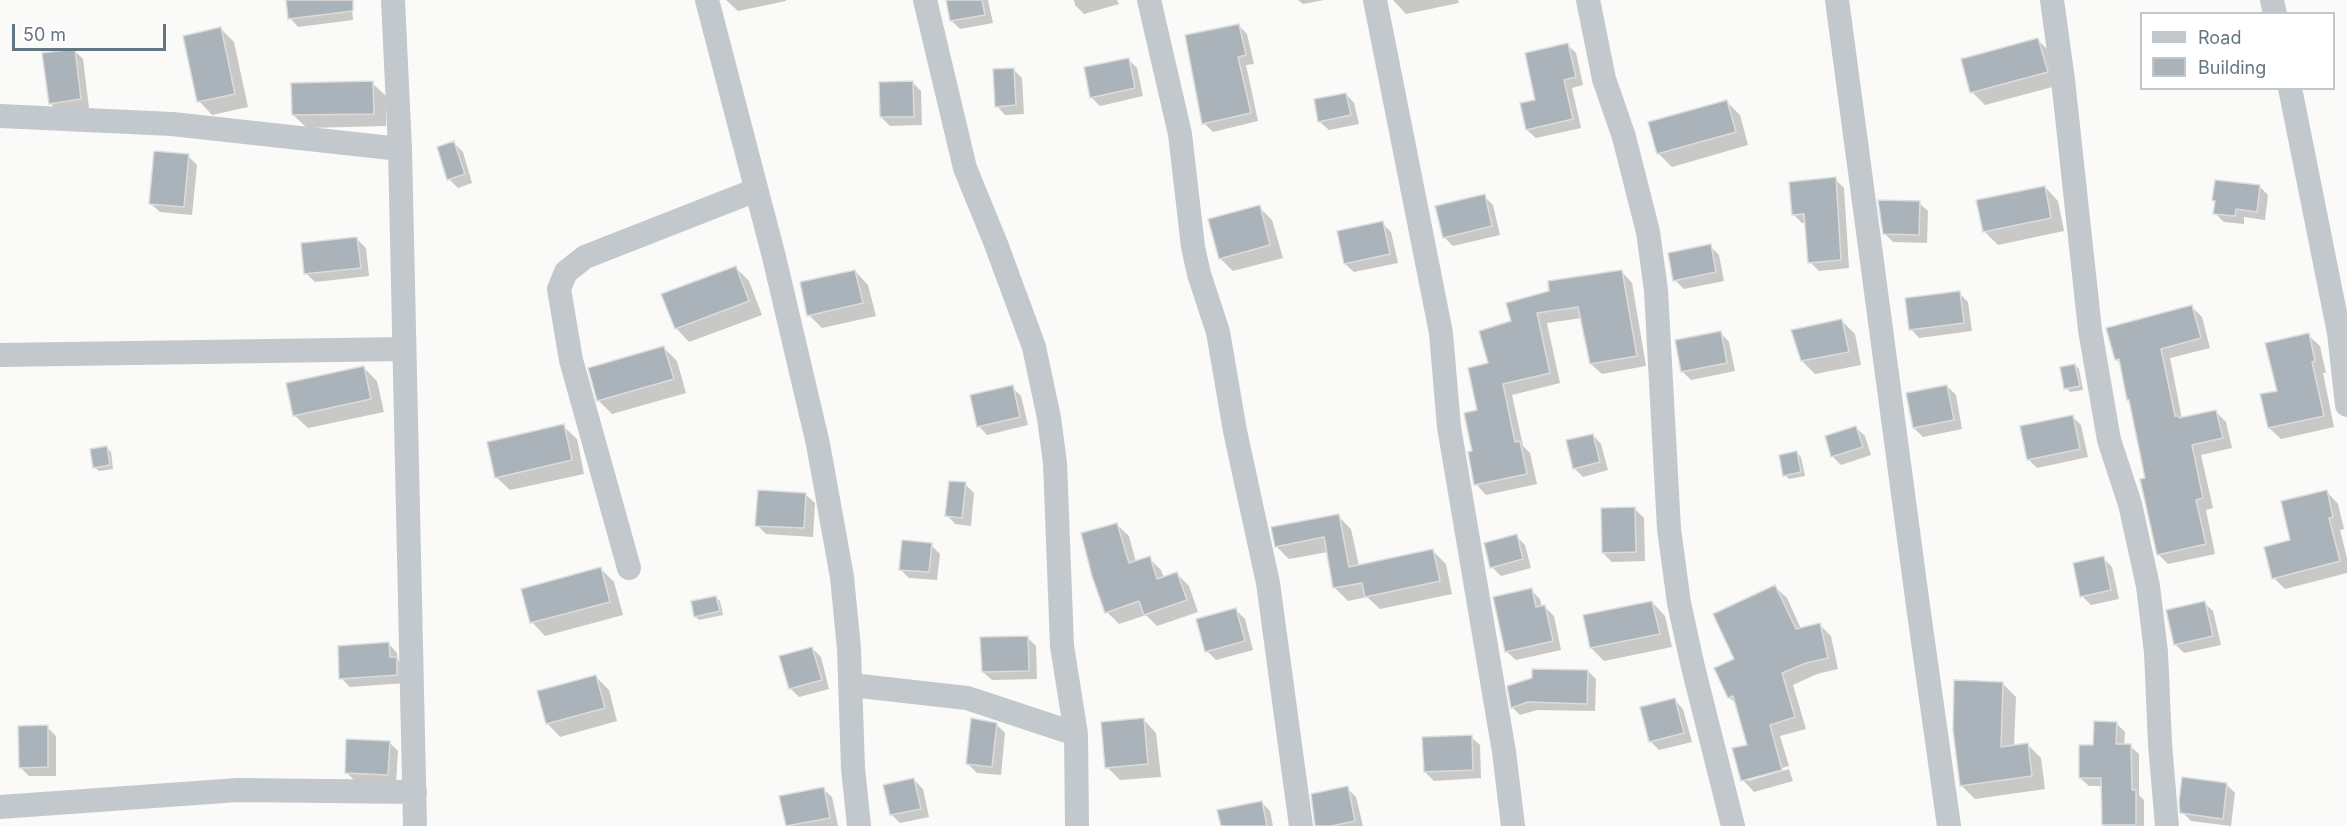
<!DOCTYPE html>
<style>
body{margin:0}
#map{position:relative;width:2347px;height:826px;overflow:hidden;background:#fafaf8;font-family:Inter,sans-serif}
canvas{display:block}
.legend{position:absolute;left:2140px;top:12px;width:195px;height:78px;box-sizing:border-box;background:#fff;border:2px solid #c1c8cd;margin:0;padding:8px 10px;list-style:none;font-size:18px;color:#657683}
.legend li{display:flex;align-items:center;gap:12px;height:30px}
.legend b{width:30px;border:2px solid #c1c8cd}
.scale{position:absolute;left:12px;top:24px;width:154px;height:27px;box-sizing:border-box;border:3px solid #657683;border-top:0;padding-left:8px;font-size:18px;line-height:21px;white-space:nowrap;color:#657683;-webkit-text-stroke:4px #fff;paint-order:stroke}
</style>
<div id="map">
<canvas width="2347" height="826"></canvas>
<ul class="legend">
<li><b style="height:8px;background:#c3c8cc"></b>Road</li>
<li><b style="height:16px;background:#aab3b9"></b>Building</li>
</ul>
<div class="scale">50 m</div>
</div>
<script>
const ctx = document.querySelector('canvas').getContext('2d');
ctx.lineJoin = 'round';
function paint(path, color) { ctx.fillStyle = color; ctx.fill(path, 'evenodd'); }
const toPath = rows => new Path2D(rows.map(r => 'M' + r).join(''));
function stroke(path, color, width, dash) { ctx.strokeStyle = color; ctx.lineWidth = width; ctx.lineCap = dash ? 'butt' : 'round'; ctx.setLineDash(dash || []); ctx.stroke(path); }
const shadow = toPath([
 [287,0,351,0,353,20,298,27,290,18],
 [726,0,786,0,786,1,738,11],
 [947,0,988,0,993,23,960,29,952,21],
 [1074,0,1117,0,1119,4,1084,14,1075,5],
 [1298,0,1324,0,1303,4],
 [1393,0,1458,0,1459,3,1406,14],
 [1239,26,1247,34,1254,64,1246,65,1258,121,1213,132,1204,123],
 [221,29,234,42,248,107,212,115,199,101],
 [2038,40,2051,53,2060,85,1985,105,1972,92],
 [1567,44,1576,53,1583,85,1572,88,1581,128,1536,138,1527,130,1537,101],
 [74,50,83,59,89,108,59,112,50,103],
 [1128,59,1137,68,1143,96,1100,106,1091,97],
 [1013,69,1022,78,1024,114,1005,115,997,106],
 [912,82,921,91,922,125,890,126,881,117],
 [372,83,386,96,386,126,307,128,293,115],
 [1346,94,1354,103,1359,124,1329,130,1320,122],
 [1727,102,1740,115,1748,145,1672,167,1658,153],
 [454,143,463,152,472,183,458,188,449,179],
 [188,156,197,165,192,215,160,212,151,204],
 [1835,179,1844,188,1849,268,1819,271,1810,262,1807,223,1802,223,1793,214],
 [2259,186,2268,195,2265,220,2244,217,2244,224,2224,222,2215,213,2216,203,2213,200],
 [2045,187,2058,201,2064,231,1998,245,1984,231],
 [1484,196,1493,205,1500,235,1453,246,1444,237],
 [1919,203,1928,211,1927,243,1893,242,1884,233],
 [1259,207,1272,220,1283,258,1233,271,1220,258],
 [1382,223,1391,232,1398,263,1354,272,1345,264],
 [357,239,366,248,369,276,315,282,306,273],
 [1710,246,1719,255,1724,281,1684,289,1675,280],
 [736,268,749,281,762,315,689,342,676,328],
 [855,271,868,285,876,316,822,328,809,315],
 [1622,272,1632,283,1646,366,1602,374,1591,364,1582,318,1547,323,1560,383,1512,395,1523,446,1530,453,1537,484,1486,495,1476,484,1473,452,1479,411,1490,364,1513,322],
 [1959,293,1968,302,1972,331,1919,338,1911,329],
 [2192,307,2202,317,2210,348,2170,358,2182,419,2216,412,2226,422,2232,448,2201,455,2213,508,2206,510,2215,554,2168,564,2158,554,2147,479,2122,365,2117,360],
 [1842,321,1855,334,1861,365,1815,374,1802,361],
 [1721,333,1729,342,1735,371,1691,380,1682,371],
 [2308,335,2320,346,2326,373,2323,373,2334,427,2281,439,2269,428,2279,392],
 [664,348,677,361,686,393,612,414,599,401,590,369],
 [2075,365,2079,369,2083,390,2070,392,2066,388],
 [364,368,377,381,384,412,308,428,294,415],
 [1947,386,1956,395,1962,429,1923,437,1914,428],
 [1012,387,1021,396,1028,425,987,435,979,426],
 [2072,416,2081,425,2088,457,2037,468,2029,460],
 [563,426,577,439,584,474,510,490,496,477],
 [1856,428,1865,436,1871,455,1841,465,1832,456],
 [1593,435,1601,444,1608,470,1583,477,1574,468],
 [107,448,111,452,113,469,99,471,94,467],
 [1797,453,1801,457,1805,476,1789,479,1785,475],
 [965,484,974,493,971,526,955,524,947,515],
 [2327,492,2338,504,2344,529,2340,530,2347,558,2347,573,2285,589,2274,578,2292,541],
 [806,495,815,503,813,537,766,534,757,525],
 [1635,509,1644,518,1645,561,1612,562,1603,553],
 [1338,516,1351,529,1359,566,1433,551,1446,564,1452,594,1380,609,1367,597,1348,601,1335,588,1328,552,1289,559,1276,546],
 [1116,524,1129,536,1136,562,1149,558,1161,570,1164,578,1177,574,1189,586,1198,612,1157,626,1146,615,1119,624,1107,612],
 [1516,536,1525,545,1531,568,1501,576,1492,567],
 [931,545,940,554,937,580,909,578,900,569],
 [2103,558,2112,567,2119,599,2091,605,2082,596],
 [601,569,614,582,623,615,545,636,532,622],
 [1775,587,1787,598,1801,629,1820,625,1831,636,1838,669,1817,674,1793,685,1806,729,1780,736,1789,766,1748,777,1748,781,1789,769,1793,781,1754,792,1743,780,1749,746,1737,705,1729,697,1736,660],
 [1531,590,1540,599,1542,608,1545,607,1554,616,1561,650,1516,660,1507,652],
 [715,597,720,601,723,615,699,620,695,616],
 [1652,602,1665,616,1672,647,1604,661,1591,648],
 [2204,603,2213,611,2221,645,2184,653,2176,645],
 [1236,610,1245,619,1253,650,1216,660,1207,651],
 [1027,637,1036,646,1037,679,992,680,983,672],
 [389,644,397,653,398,660,405,667,406,683,350,687,341,678],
 [812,648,821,657,829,689,799,697,790,688],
 [1588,671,1596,679,1595,711,1537,710,1520,715,1512,707],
 [595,676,609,690,617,721,560,737,547,723],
 [2002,683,2016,697,2014,746,2028,745,2041,758,2045,789,1975,799,1961,785],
 [1675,700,1683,709,1692,742,1659,750,1650,741],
 [1143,719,1156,733,1161,777,1120,780,1107,767],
 [2116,723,2125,732,2124,746,2130,746,2139,754,2139,795,2144,800,2144,826,2105,826,2103,786,2089,786,2080,778,2095,746],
 [996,724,1005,733,1001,775,977,773,968,764],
 [47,727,56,736,56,776,29,776,20,767],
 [1471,737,1480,745,1481,778,1434,781,1425,772],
 [389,742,398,751,396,783,355,781,346,772],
 [914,780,923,789,929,817,900,823,891,814],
 [2227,785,2235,793,2231,826,2191,821,2182,812],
 [1347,788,1356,797,1363,826,1316,826],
 [823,789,832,797,838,826,787,826,781,797],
 [1261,802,1270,811,1273,826,1222,826]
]);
const building = toPath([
 [286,0,353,0,353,11,288,19,286,0],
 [946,0,982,0,985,15,950,21,946,0],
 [1239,24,1246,55,1238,57,1251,113,1202,124,1185,35,1239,24],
 [221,27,235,94,197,102,183,36,221,27],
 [2038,38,2048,72,1970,93,1961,59,2038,38],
 [1568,43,1576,77,1564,80,1573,119,1526,130,1520,103,1535,100,1525,53,1568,43],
 [75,49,81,99,49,104,42,53,75,49],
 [1129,58,1135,88,1090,98,1084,67,1129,58],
 [1014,68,1016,105,995,107,993,69,1014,68],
 [373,81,374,114,292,115,291,83,373,81],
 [913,81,914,117,880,117,879,82,913,81],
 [1346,93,1351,115,1318,122,1314,99,1346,93],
 [1727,100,1736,132,1657,154,1648,122,1727,100],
 [454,141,465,174,447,180,437,147,454,141],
 [154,151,189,154,184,207,149,204,154,151],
 [1836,177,1841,260,1808,263,1804,214,1792,215,1789,182,1836,177],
 [2215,180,2260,185,2257,212,2236,209,2235,216,2213,214,2215,201,2212,200,2215,180],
 [2045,186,2051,218,1983,232,1976,200,2045,186],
 [1485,194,1492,226,1443,238,1435,206,1485,194],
 [1878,200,1920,201,1919,235,1883,234,1878,200],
 [1260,205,1270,245,1219,259,1208,219,1260,205],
 [1383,221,1390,254,1344,264,1337,231,1383,221],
 [357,237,361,268,304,274,301,243,357,237],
 [1711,244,1716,272,1673,281,1668,253,1711,244],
 [736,266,749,301,675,329,661,294,736,266],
 [855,270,863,303,807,316,800,282,855,270],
 [1622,270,1637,356,1590,364,1578,307,1537,313,1550,373,1503,384,1515,442,1520,441,1527,474,1474,485,1468,452,1472,451,1464,413,1477,410,1468,368,1488,363,1479,331,1511,321,1506,303,1549,291,1548,281,1622,270],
 [1960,291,1964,323,1909,330,1905,298,1960,291],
 [2192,305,2201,338,2161,349,2175,416,2178,416,2179,418,2216,410,2223,438,2192,445,2203,498,2196,500,2206,544,2157,555,2140,479,2145,478,2129,400,2127,400,2119,359,2115,360,2106,328,2192,305],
 [1842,319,1849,352,1801,361,1791,330,1842,319],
 [1721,331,1727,363,1681,372,1675,340,1721,331],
 [2309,333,2315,361,2312,362,2324,416,2268,428,2260,394,2277,391,2265,343,2309,333],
 [664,346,674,379,597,401,588,368,664,346],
 [2075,364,2080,386,2064,389,2060,367,2075,364],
 [364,366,371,399,293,416,286,383,364,366],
 [1013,385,1020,417,977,427,970,395,1013,385],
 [1947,385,1954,420,1913,428,1906,393,1947,385],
 [2073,415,2080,449,2027,460,2020,426,2073,415],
 [564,424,572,460,495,478,487,442,564,424],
 [1856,426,1863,447,1831,457,1825,436,1856,426],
 [1593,434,1600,462,1573,469,1566,440,1593,434],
 [107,446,110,465,93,468,90,449,107,446],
 [1797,451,1801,472,1783,476,1779,455,1797,451],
 [949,481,966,482,962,518,945,516,949,481],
 [758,490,806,493,804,528,755,526,758,490],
 [2327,490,2333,517,2329,518,2340,561,2272,579,2264,547,2290,540,2281,501,2327,490],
 [1635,507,1636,552,1602,553,1601,508,1635,507],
 [1339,514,1349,567,1433,549,1440,581,1365,597,1362,583,1333,588,1324,537,1275,547,1271,527,1339,514],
 [1117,523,1129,563,1150,556,1157,579,1177,572,1187,600,1144,615,1139,601,1105,613,1092,576,1081,533,1117,523],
 [1517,534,1523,559,1490,568,1484,543,1517,534],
 [902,540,932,543,929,572,899,570,902,540],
 [2104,556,2111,590,2080,597,2073,563,2104,556],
 [601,567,610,602,530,623,521,589,601,567],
 [1775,585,1796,629,1820,623,1828,658,1806,663,1782,673,1795,717,1770,725,1782,770,1741,781,1732,748,1747,745,1733,696,1728,698,1714,668,1734,659,1713,614,1775,585],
 [1532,588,1536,607,1545,605,1553,641,1505,652,1493,597,1532,588],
 [716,596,720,611,694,617,691,601,716,596],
 [1652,601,1660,634,1590,648,1583,615,1652,601],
 [2205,601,2213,636,2174,645,2166,610,2205,601],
 [1236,608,1245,641,1205,652,1196,619,1236,608],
 [1028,636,1029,671,982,672,980,637,1028,636],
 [389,642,390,657,397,657,397,675,339,679,338,646,389,642],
 [812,647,822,680,789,689,779,656,812,647],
 [1532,669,1588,670,1587,704,1528,702,1511,708,1507,686,1532,678,1532,669],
 [596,675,605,708,546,724,537,691,596,675],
 [1954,680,2003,682,2001,747,2028,743,2032,776,1960,786,1953,730,1954,680],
 [1675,698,1684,733,1649,742,1640,707,1675,698],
 [971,718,997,723,992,767,966,764,971,718],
 [1144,718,1148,764,1105,768,1101,722,1144,718],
 [2094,721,2117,722,2116,744,2131,744,2132,790,2136,790,2136,825,2102,825,2101,778,2079,778,2079,745,2093,745,2094,721],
 [48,725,48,767,19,768,18,726,48,725],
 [1472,735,1473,770,1424,772,1422,737,1472,735],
 [346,739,390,741,388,775,345,773,346,739],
 [2182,777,2227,783,2223,819,2180,813,2179,802,2182,777],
 [914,778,921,809,890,815,883,785,914,778],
 [1348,786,1355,821,1331,826,1315,826,1311,794,1348,786],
 [824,787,830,818,786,826,779,796,824,787],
 [1262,801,1267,826,1221,826,1217,810,1262,801]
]);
const street = toPath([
 [393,0,400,149,415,826],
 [707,0,774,257,818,444,842,577,849,649,853,768,859,826],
 [925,0,965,168,996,244,1034,347,1049,418,1055,463,1062,646,1076,734,1077,826],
 [1149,0,1180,134,1193,247,1199,274,1218,332,1235,431,1268,583,1301,826],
 [1375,0,1441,333,1449,427,1504,752,1513,826],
 [1588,0,1604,79,1624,137,1648,232,1656,290,1669,529,1679,603,1693,667,1733,826],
 [1837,0,1918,606,1949,826],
 [2052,0,2063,80,2090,330,2109,440,2130,504,2148,586,2156,652,2160,744,2167,826],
 [2272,0,2275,14],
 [2290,88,2339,333,2347,405],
 [0,116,172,124,400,149],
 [0,355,403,349],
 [629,568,571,360,559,289,566,272,585,257,756,190],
 [851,685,967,698,1076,734],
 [0,807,238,790,415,792]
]);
paint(shadow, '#0003');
paint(building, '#aab3b9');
stroke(building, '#dcdcda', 1.5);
stroke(street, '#c3c8cc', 24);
</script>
